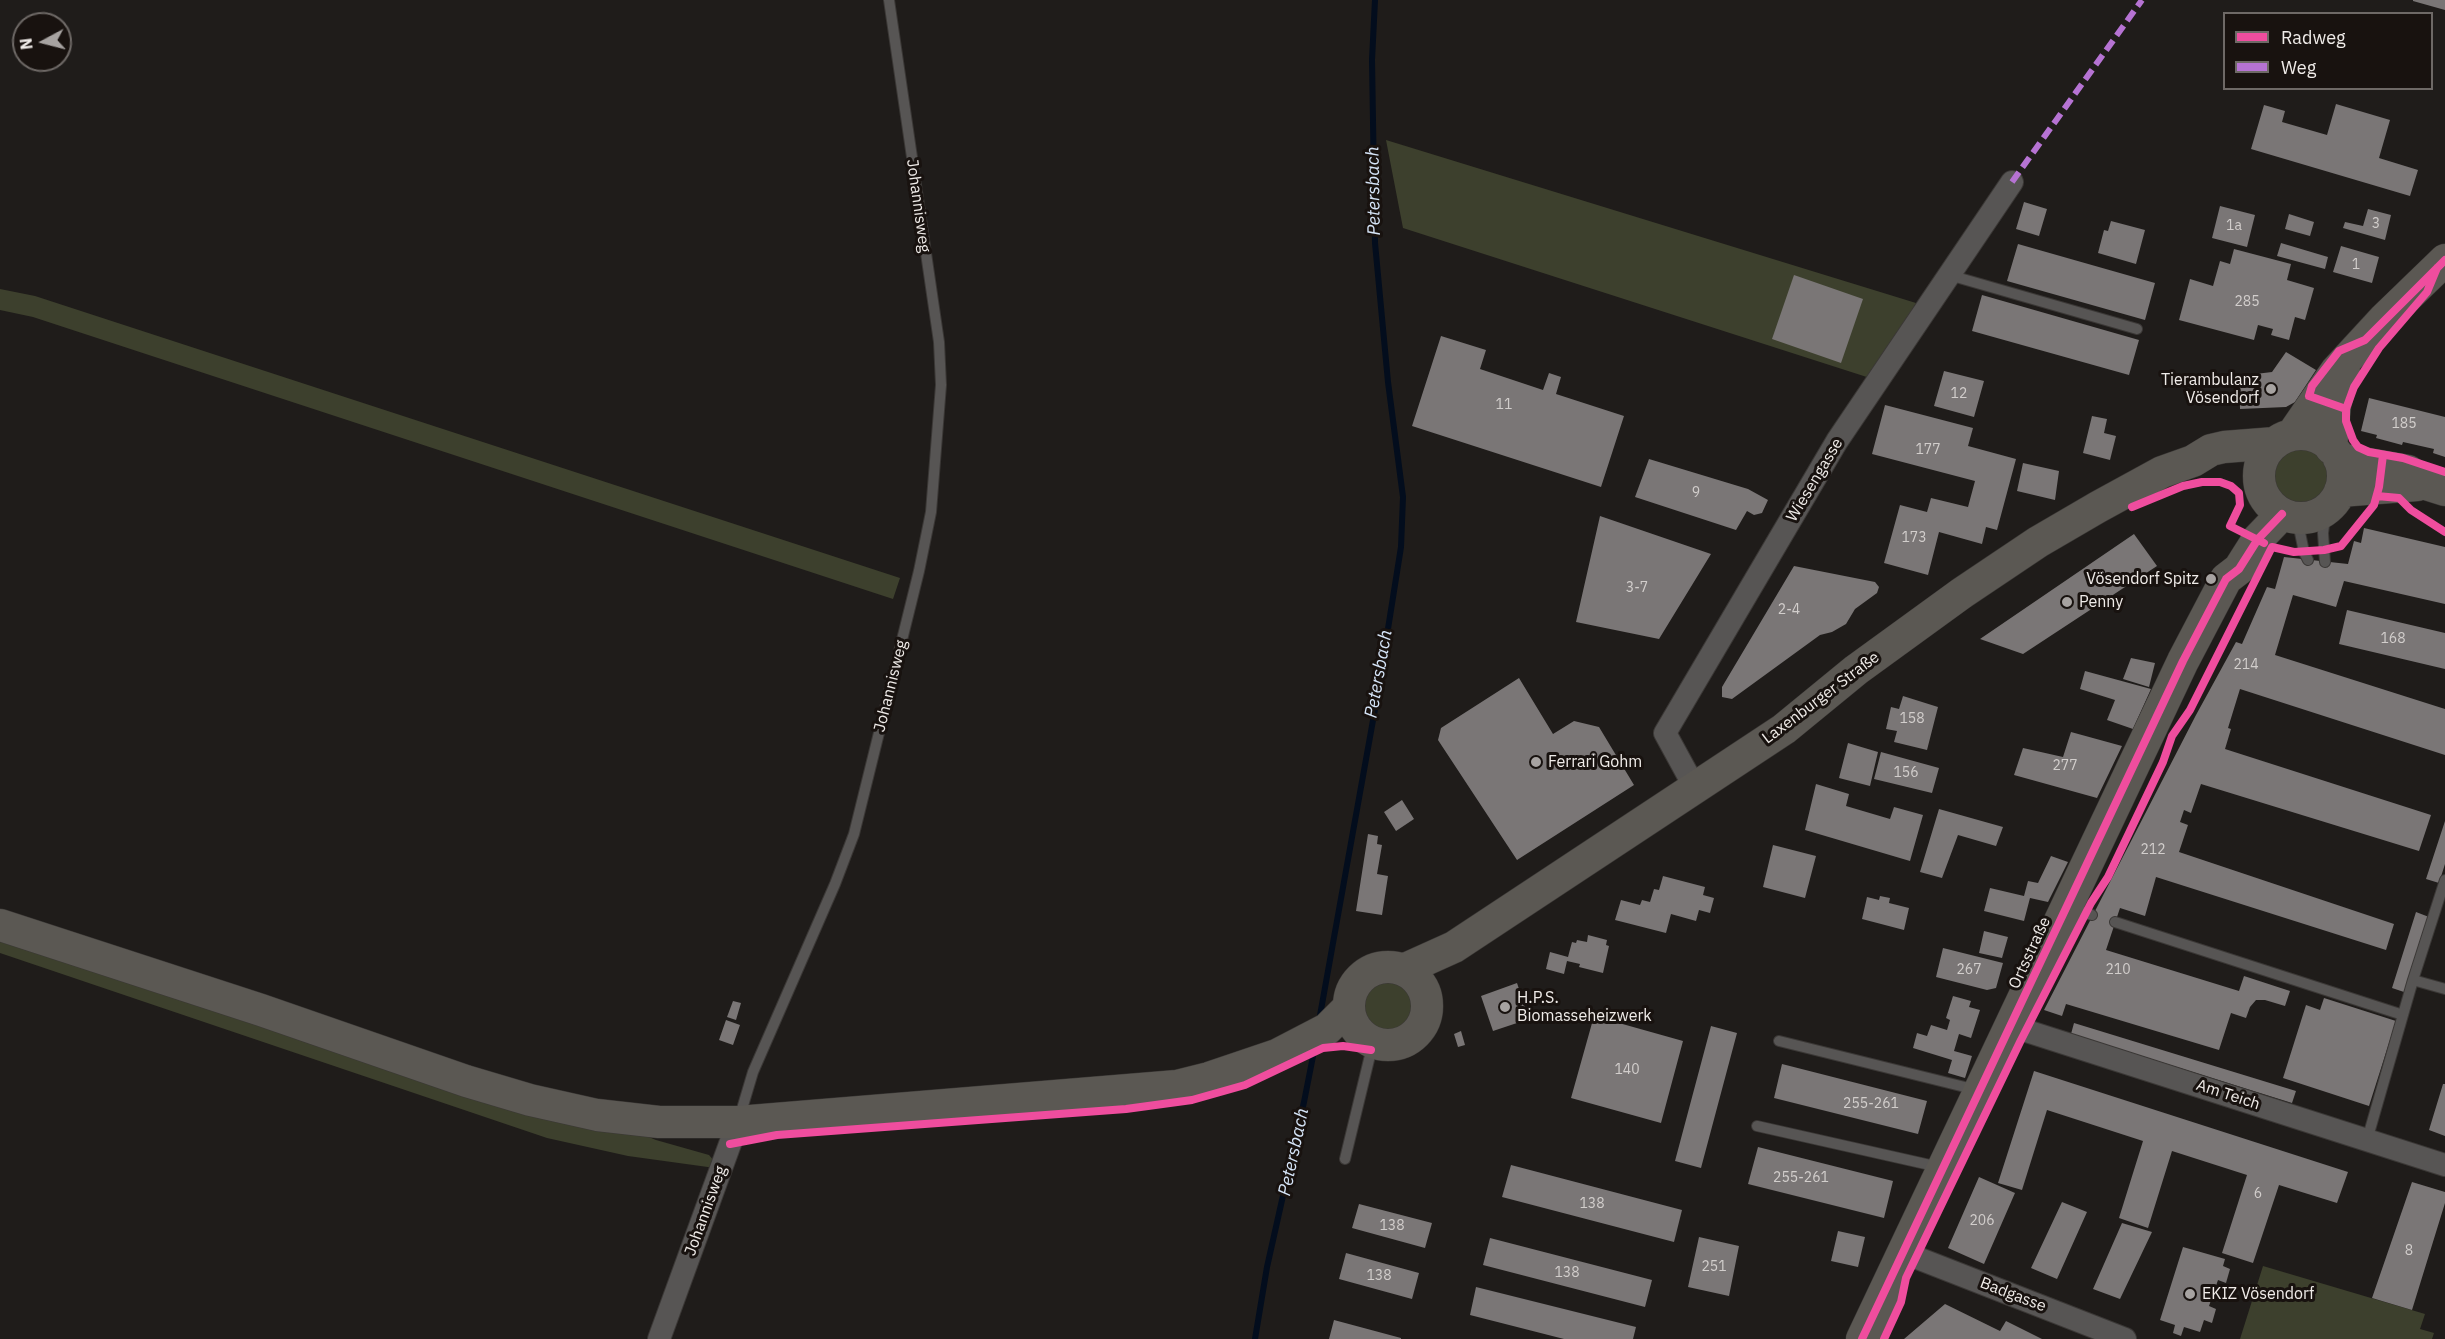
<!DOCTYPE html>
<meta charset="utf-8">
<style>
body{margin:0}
#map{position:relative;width:2445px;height:1339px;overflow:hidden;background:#1f1c1a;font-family:"IBM Plex Sans",sans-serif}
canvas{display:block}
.legend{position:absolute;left:2223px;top:12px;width:210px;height:78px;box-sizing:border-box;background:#18120f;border:2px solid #6e6966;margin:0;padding:8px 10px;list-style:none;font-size:18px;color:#f0ece9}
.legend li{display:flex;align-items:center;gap:12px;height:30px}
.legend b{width:30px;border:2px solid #6e6966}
.north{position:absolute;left:12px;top:12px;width:60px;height:60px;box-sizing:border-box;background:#18120f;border:2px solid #6e6966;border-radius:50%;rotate:263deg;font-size:16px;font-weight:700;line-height:24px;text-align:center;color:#f0ece9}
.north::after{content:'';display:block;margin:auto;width:21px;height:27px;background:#a7a3a1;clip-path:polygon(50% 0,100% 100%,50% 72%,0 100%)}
</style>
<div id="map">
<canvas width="2445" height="1339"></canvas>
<ul class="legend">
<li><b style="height:8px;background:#ef4d9e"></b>Radweg</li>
<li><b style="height:8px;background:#b673d3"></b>Weg</li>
</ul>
<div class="north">N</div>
</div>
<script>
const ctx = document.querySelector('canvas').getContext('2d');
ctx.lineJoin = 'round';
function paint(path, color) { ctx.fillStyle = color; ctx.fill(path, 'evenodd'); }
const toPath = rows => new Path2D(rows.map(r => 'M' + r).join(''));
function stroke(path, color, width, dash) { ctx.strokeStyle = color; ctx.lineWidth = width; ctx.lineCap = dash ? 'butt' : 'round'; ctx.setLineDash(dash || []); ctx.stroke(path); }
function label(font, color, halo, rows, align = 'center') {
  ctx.font = font + ' "IBM Plex Sans",sans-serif'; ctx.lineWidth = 6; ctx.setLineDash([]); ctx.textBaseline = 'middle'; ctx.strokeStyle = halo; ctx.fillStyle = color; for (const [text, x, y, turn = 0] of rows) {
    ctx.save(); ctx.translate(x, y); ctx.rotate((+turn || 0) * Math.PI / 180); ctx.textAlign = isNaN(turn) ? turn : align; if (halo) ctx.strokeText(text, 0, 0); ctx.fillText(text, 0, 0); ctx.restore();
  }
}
const green = toPath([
 [1386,140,1916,303,1873,379,1403,228],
 [0,289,35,296,900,578,893,599,33,317,0,310],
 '2268 477a33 33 0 1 1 66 0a33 33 0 1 1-66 0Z',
 [0,936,627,1128,656,1140,709,1155,715,1162,715,1168,628,1156,547,1138,0,953],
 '1364 1006a24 24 0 1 1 48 0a24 24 0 1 1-48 0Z',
 [2263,1266,2425,1314,2420,1329,2434,1333,2432,1339,2240,1339]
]);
const stream = toPath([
 [1319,1021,1377,698,1401,547,1403,497,1388,382,1375,243,1372,60,1375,0],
 [1255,1339,1267,1267,1304,1102,1315,1046]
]);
const building = toPath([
 [2413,0,2445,0,2445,10,2413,1],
 [2336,104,2390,120,2379,158,2418,170,2410,196,2251,149,2264,105,2285,111,2282,122,2327,135],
 [2024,202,2047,209,2039,236,2016,229],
 [2220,206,2255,215,2247,247,2212,238],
 [2368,209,2391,215,2385,240,2343,228,2345,222,2363,226],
 [2289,214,2314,222,2310,236,2285,229],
 [2111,221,2145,230,2136,264,2098,253,2104,230,2108,231],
 [2281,243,2328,257,2325,269,2277,256],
 [2018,244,2155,283,2145,320,2007,281],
 [2341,246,2379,257,2372,283,2333,272],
 [2234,249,2291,264,2287,280,2314,288,2305,320,2295,317,2289,340,2271,335,2273,329,2258,325,2254,340,2179,320,2190,279,2213,286,2220,261,2230,264],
 [1794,275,1863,299,1841,363,1772,339],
 [1982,295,2139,340,2129,375,1972,331],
 [1441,336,1486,350,1480,369,1543,390,1549,373,1561,377,1556,394,1624,416,1601,487,1412,426],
 [2286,352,2316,370,2295,402,2286,407,2240,409,2239,376,2272,372],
 [1944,371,1984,381,1974,417,1934,406],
 [2369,398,2445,417,2445,457,2433,453,2434,449,2403,442,2402,445,2376,438,2377,435,2361,431],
 [1885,405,1973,428,1968,446,2016,459,1997,530,1986,527,1982,544,1939,532,1928,575,1884,563,1900,505,1927,512,1931,498,1968,507,1975,481,1872,454],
 [2092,416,2107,419,2104,433,2116,436,2110,460,2083,453],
 [1649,459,1748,489,1768,500,1762,513,1754,515,1747,511,1736,530,1635,497],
 [2023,463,2059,471,2055,500,2017,491],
 [1600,516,1711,554,1659,639,1576,622],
 [2364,528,2445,547,2445,604,2344,581,2336,607,2293,595,2275,655,2445,709,2445,755,2240,689,2228,728,2231,729,2225,749,2431,815,2419,851,2201,784,2191,813,2184,810,2180,822,2188,825,2179,852,2394,924,2386,950,2156,877,2145,916,2120,908,2106,950,2239,991,2244,976,2290,991,2285,1006,2265,1000,2256,1000,2250,1007,2246,1018,2231,1013,2219,1050,2066,1004,2062,1016,2044,1010,2196,715,2236,642,2242,644,2267,587,2275,589,2284,557,2348,564,2354,541,2361,543],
 [2134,534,2157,566,2023,654,1980,639],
 [1794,566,1875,582,1879,587,1877,593,1855,609,1846,624,1832,632,1820,635,1732,699,1722,697,1722,687],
 [2347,610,2445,633,2445,669,2339,644],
 [2131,658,2155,663,2149,687,2123,679],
 [2085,671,2151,689,2133,729,2107,720,2115,700,2080,689],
 [1519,678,1553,734,1574,721,1599,727,1634,785,1517,860,1438,740,1441,728],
 [1903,696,1938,707,1927,750,1894,742,1897,731,1886,729,1891,707,1899,709],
 [2071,732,2122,746,2097,798,2014,775,2023,748,2063,757],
 [1848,743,1878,752,1870,786,1839,778],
 [1881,752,1939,768,1932,793,1874,779],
 [1816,784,1849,794,1846,806,1890,819,1894,807,1923,815,1910,861,1805,830],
 [1402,800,1414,819,1396,831,1384,812],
 [1939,809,2003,827,1996,846,1958,835,1942,878,1920,872],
 [2445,821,2445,864,2439,883,2426,879],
 [1368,834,1378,836,1377,844,1382,845,1377,874,1388,876,1382,915,1356,911],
 [1773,845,1816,856,1805,898,1763,887],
 [2051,856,2068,862,2048,902,2030,898,2024,921,1984,911,1990,888,2024,896,2028,881,2038,883],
 [1663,876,1705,887,1703,895,1714,898,1710,913,1699,910,1696,921,1671,914,1666,933,1615,920,1621,900,1640,905,1642,900,1650,902,1654,889,1659,890],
 [1880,896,1890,898,1889,903,1909,908,1904,930,1862,919,1867,897,1879,900],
 [2416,912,2429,917,2404,992,2392,988],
 [1984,931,2008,937,2002,958,1979,953],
 [1588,935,1607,940,1606,945,1609,946,1603,973,1579,967,1580,964,1567,961,1564,974,1546,969,1550,952,1568,957,1572,942,1576,943,1577,940,1587,942],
 [1943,948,2003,963,1996,988,1987,990,1936,977],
 [1517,983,1529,1019,1493,1031,1481,996],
 [1953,996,1971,1001,1969,1007,1980,1010,1971,1038,1959,1034,1954,1051,1972,1056,1965,1078,1948,1073,1952,1060,1913,1048,1917,1033,1927,1036,1931,1025,1947,1030,1950,1020,1946,1018],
 [2324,998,2396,1021,2369,1106,2283,1078,2306,1005,2320,1010],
 [733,1001,741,1003,736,1020,727,1017],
 [1594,1016,1683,1041,1661,1123,1571,1098],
 [726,1020,740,1025,733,1045,719,1040],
 [2074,1023,2296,1091,2292,1103,2071,1034],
 [1711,1026,1737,1033,1701,1168,1675,1161],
 [1461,1031,1465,1045,1458,1047,1454,1034],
 [1782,1064,1927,1101,1918,1134,1774,1098],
 [2034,1071,2348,1172,2337,1203,2279,1185,2253,1263,2222,1253,2247,1175,2172,1151,2148,1228,2119,1218,2143,1141,2047,1110,2022,1190,1998,1183],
 [2443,1084,2445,1084,2445,1136,2429,1130],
 [1758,1147,1893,1181,1884,1218,1748,1184],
 [1511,1165,1682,1210,1674,1242,1502,1197],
 [1979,1177,2015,1193,1984,1264,1948,1248],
 [2412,1182,2445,1192,2445,1203,2412,1310,2372,1298],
 [2062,1202,2087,1212,2057,1279,2031,1268],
 [1359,1204,1432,1223,1425,1248,1352,1228],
 [2122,1223,2152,1232,2120,1299,2093,1289],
 [1838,1231,1865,1237,1858,1267,1831,1261],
 [1699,1237,1739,1246,1729,1296,1688,1287],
 [1490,1238,1652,1280,1645,1307,1483,1265],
 [2183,1247,2225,1259,2223,1266,2230,1269,2226,1283,2218,1280,2209,1306,2216,1309,2212,1323,2204,1320,2200,1332,2184,1327,2181,1336,2173,1333,2175,1325,2160,1320],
 [1346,1253,1419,1273,1412,1299,1339,1279],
 [1476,1287,1636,1327,1633,1339,1564,1339,1470,1315],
 [1945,1304,2000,1331,2006,1321,2042,1339,1904,1339],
 [1334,1320,1401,1338,1401,1339,1329,1339]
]);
const lane = toPath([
 [1949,275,2137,329],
 [2297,518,2304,552,2308,560],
 [2325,562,2323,533,2326,510],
 [2069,908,2092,915],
 [2115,922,2403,1015],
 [2413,980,2445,989],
 [1779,1041,1977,1090],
 [739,1119,753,1072,835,884,854,834,919,571,931,512,941,385,939,342,889,0],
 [1757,1126,1939,1167],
 [2367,1140,2413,980,2445,880],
 [1345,1159,1373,1043]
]);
const street = toPath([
 [1695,788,1665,733,1837,441,2012,182],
 [2011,1026,2445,1165],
 [1902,1252,2125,1339],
 [659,1339,738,1122]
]);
const secondary = toPath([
 '2259 476a42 42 0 1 1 84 0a42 42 0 1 1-84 0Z',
 [2292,435,2336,371,2384,319,2445,260],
 [2331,448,2335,405,2344,372],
 [2339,459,2408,471,2426,484,2445,490],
 [2340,491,2417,485],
 [0,925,261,1010,466,1081,530,1100,597,1115,659,1122,738,1122,1177,1086,1209,1078,1277,1055,1327,1029,1349,1007],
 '1349 1006a39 39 0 1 1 78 0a39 39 0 1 1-78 0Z',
 [1403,970,1454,947,1784,729,1856,670,1962,593,2038,542,2098,507,2162,472,2193,461,2211,450,2224,447,2275,443],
 [1862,1339,2183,661,2226,579,2239,569,2258,539,2282,514]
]);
const quiet = toPath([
 [2012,182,2142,0]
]);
const cycleway = toPath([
 [2437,268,2427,292,2379,348,2354,387,2346,409,2346,421,2353,440,2358,447,2369,452,2403,458,2445,472],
 [2346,409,2309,396,2312,386,2339,351,2365,340,2445,260],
 [2377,496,2399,498,2411,510,2445,532],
 [2132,507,2183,486,2202,482,2220,482,2231,486,2239,493,2240,505,2230,526,2264,543],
 [730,1144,777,1135,1126,1109,1192,1100,1245,1085,1323,1048,1343,1046,1371,1050],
 [1862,1339,2183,661,2226,579,2239,569,2258,539,2282,514],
 [1884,1339,1901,1302,1906,1278,2021,1040,2091,903,2108,877,2163,762,2172,736,2190,710,2272,547,2294,552,2324,550,2341,546,2374,505,2379,487,2383,455]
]);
const markers = [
 [2271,389,6,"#a7a3a1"],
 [2211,579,6,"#a7a3a1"],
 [2067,602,6,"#a7a3a1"],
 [1536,762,6,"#a7a3a1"],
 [1505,1007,6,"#a7a3a1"],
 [2190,1294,6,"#a7a3a1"]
];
const numberNames = [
 ["3",2376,224],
 ["1a",2234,226],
 ["1",2356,265],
 ["285",2247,302],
 ["12",1959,394],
 ["11",1504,405],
 ["185",2404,424],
 ["177",1928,450],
 ["9",1696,493],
 ["173",1914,538],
 ["3-7",1637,588],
 ["2-4",1789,610],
 ["168",2393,639],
 ["214",2246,665],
 ["158",1912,719],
 ["277",2065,766],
 ["156",1906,773],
 ["212",2153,850],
 ["267",1969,970],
 ["210",2118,970],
 ["140",1627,1070],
 ["255-261",1871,1104],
 ["255-261",1801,1178],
 ["6",2258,1194],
 ["138",1592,1204],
 ["206",1982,1221],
 ["138",1392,1226],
 ["8",2409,1251],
 ["251",1714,1267],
 ["138",1567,1273],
 ["138",1379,1276]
];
const streetNames = [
 ["Johannisweg",918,206,82],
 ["Wiesengasse",1815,480,-59],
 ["Johannisweg",891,686,-76],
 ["Laxenburger Straße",1821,698,-37],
 ["Ortsstraße",2030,953,-65],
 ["Am Teich",2228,1095,18],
 ["Johannisweg",706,1211,-70],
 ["Badgasse",2013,1295,21]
];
const poiNames = [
 ["Tierambulanz",2259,380,"right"],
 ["Vösendorf",2259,398,"right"],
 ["Vösendorf Spitz",2199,579,"right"],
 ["Penny",2079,602],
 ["Ferrari Gohm",1548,762],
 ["H.P.S.",1517,998],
 ["Biomasseheizwerk",1517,1016],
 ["EKIZ Vösendorf",2202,1294]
];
const waterNames = [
 ["Petersbach",1374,191,-91],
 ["Petersbach",1379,674,-80],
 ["Petersbach",1294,1152,-78]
];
paint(green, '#3d402d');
stroke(stream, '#030d1d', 6);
paint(building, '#7a7676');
stroke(lane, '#3b3836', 12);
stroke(street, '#3b3836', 24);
stroke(secondary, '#3b3836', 33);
stroke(lane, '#575554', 10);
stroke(street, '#575554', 22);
stroke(secondary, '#5b5853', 32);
stroke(quiet, '#b673d3', 6, [12, 6]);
stroke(cycleway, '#ef4d9e', 8);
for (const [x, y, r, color] of markers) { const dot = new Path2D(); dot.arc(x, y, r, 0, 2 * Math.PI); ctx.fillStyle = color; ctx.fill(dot); stroke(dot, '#18120f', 2); }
label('14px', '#d2cecc', null, numberNames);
label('16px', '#f0ece9', '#18120f', streetNames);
label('16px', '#f0ece9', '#18120f', poiNames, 'left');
label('italic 18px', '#d6e5f8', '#18120f', waterNames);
</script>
